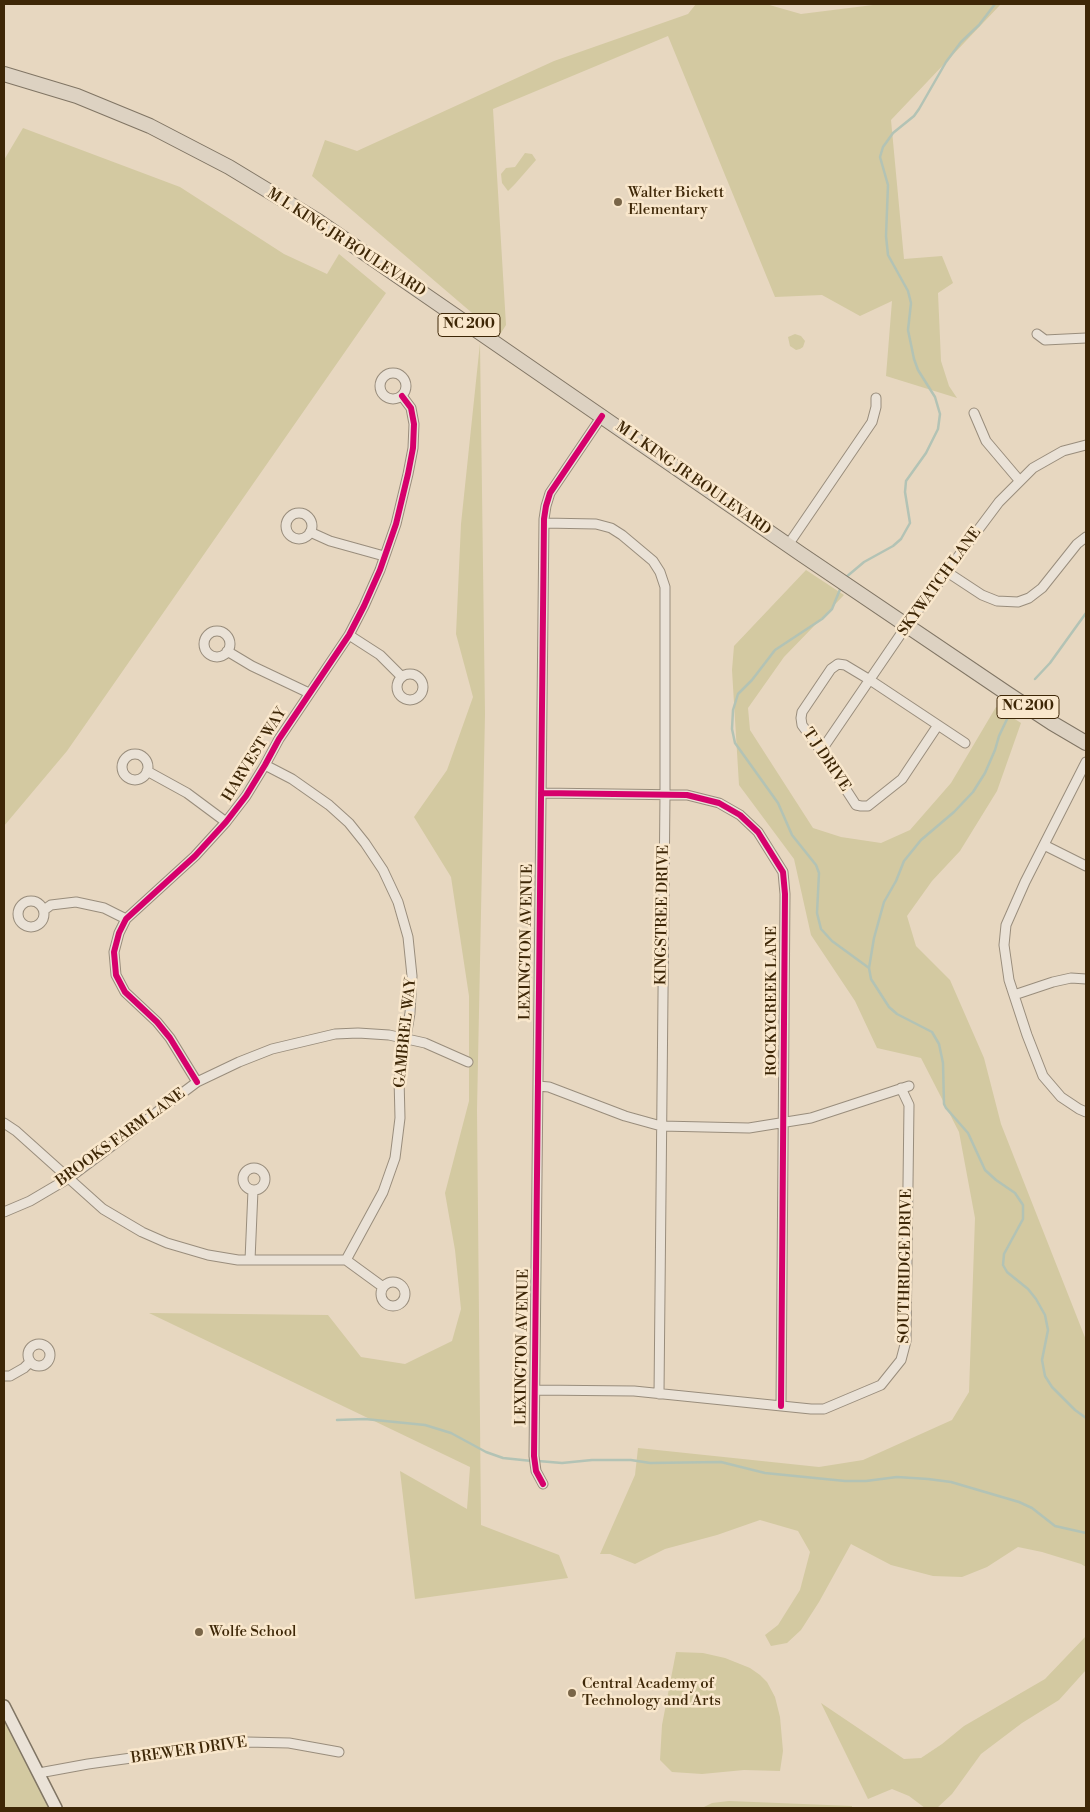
<!DOCTYPE html>
<style>
body{margin:0}
#map{position:relative;width:1090px;height:1812px;overflow:hidden;background:#e7d7c0;font-family:"Libre Bodoni",serif}
canvas{display:block}
.frame{position:absolute;inset:0;border:5px solid #3e2707;pointer-events:none}
</style>
<div id="map">
<canvas width="1090" height="1812"></canvas>
<div class="frame"></div>
</div>
<script>
const ctx = document.querySelector('canvas').getContext('2d');
ctx.lineJoin = 'round';
function paint(path, color) { ctx.fillStyle = color; ctx.fill(path, 'evenodd'); }
const toPath = rows => new Path2D(rows.map(r => 'M' + r).join(''));
function stroke(path, color, width, dash) { ctx.strokeStyle = color; ctx.lineWidth = width; ctx.lineCap = dash ? 'butt' : 'round'; ctx.setLineDash(dash || []); ctx.stroke(path); }
function label(font, color, halo, rows, align = 'center') {
  ctx.font = font + ' "Libre Bodoni",serif'; ctx.lineWidth = 5; ctx.setLineDash([]); ctx.textBaseline = 'middle'; ctx.strokeStyle = halo; ctx.fillStyle = color; for (const [text, x, y, turn = 0] of rows) {
    ctx.save(); ctx.translate(x, y); ctx.rotate((+turn || 0) * Math.PI / 180); ctx.textAlign = isNaN(turn) ? turn : align; if (halo) ctx.strokeText(text, 0, 0); ctx.fillText(text, 0, 0); ctx.restore();
  }
}
const green = toPath([
 [696,4,766,4,801,14,881,4,1001,4,891,120,904,259,942,256,953,283,938,293,941,361,949,386,957,398,886,376,892,301,860,316,822,295,775,297,668,36,493,109,506,325,499,336,312,176,325,140,357,151,554,61,688,14],
 [23,128,180,187,284,254,327,274,339,254,386,293,67,751,4,826,4,160],
 [525,153,532,154,536,160,515,184,508,191,502,183,501,174,506,168,515,167],
 [795,334,801,336,805,341,803,347,800,349,796,350,790,346,788,337],
 [480,343,485,714,477,1110,481,1525,559,1555,568,1578,415,1599,400,1471,467,1509,470,1467,149,1313,328,1315,361,1357,405,1364,452,1341,461,1309,455,1250,445,1193,469,1101,469,996,451,877,414,817,447,770,473,697,456,634,461,524],
 [806,570,844,595,784,657,748,708,750,730,813,828,841,837,881,843,910,830,951,783,996,707,1021,723,997,791,960,851,932,881,907,916,916,946,950,980,984,1058,1001,1124,1086,1340,1086,1567,1081,1564,1042,1552,1018,1547,987,1567,962,1577,933,1576,891,1565,851,1544,819,1602,801,1630,787,1643,771,1646,765,1635,778,1625,800,1590,810,1552,798,1531,760,1520,717,1535,665,1549,635,1564,610,1554,600,1554,635,1475,638,1448,819,1467,863,1460,952,1420,969,1392,975,1218,959,1132,921,1058,877,1048,855,1001,811,935,794,859,739,785,732,670,734,646],
 [1086,1636,1086,1670,1059,1700,1022,1723,981,1754,952,1794,937,1808,925,1808,909,1796,892,1789,868,1799,821,1703,904,1759,921,1758,942,1744,964,1726,1045,1679],
 [676,1652,703,1653,725,1658,750,1668,760,1675,767,1682,775,1697,780,1717,783,1751,780,1771,744,1770,702,1774,672,1772,660,1760,662,1725],
 [4,1714,52,1808,4,1808],
 [729,1801,852,1806,852,1808,702,1808,712,1803]
]);
const stream = toPath([
 [845,578,864,562,893,546,901,539,910,523,905,492,906,481,926,453,938,429,940,414,935,397,918,370,914,359,908,330,911,303,908,291,888,255,886,236,888,185,880,157,883,147,893,133,914,116,919,109,946,62,961,42,979,25,995,4],
 [841,587,832,609,822,619,775,650,752,680,738,694,733,710,732,729,735,743,778,803,792,835,816,865,819,873,817,913,821,929,832,941,869,968],
 [1035,679,1050,663,1086,613],
 [1008,717,999,736,995,750,985,773,973,792,954,812,921,840,904,861,896,881,884,902,874,938,869,968,871,979,889,1007,897,1014,932,1032,939,1044,943,1063,944,1104,946,1108,968,1133,985,1170,996,1180,1015,1193,1023,1205,1023,1219,1004,1254,1003,1265,1007,1272,1028,1289,1036,1299,1045,1315,1048,1330,1042,1360,1045,1376,1052,1387,1075,1410,1086,1418],
 [337,1420,365,1419,425,1425,451,1433,486,1452,503,1458,532,1461],
 [538,1461,562,1463,592,1460,631,1460,650,1463,721,1462,765,1473,845,1481,866,1481,897,1477,928,1479,951,1482,1019,1502,1032,1508,1055,1526,1086,1533]
]);
const minor = toPath([
 [1037,334,1045,340,1086,338],
 '380 386a13 13 0 1 1 26 0a13 13 0 1 1-26 0Z',
 [974,413,986,441,1019,480],
 '286 526a13 13 0 1 1 26 0a13 13 0 1 1-26 0Z',
 [544,523,596,524,611,528,622,535,653,561,660,572,665,587,665,795,659,1394],
 [310,532,330,541,384,556],
 [788,545,872,422,876,407,876,398],
 [947,572,982,595,997,601,1018,602,1029,598,1042,588,1077,544,1086,537],
 '204 644a13 13 0 1 1 26 0a13 13 0 1 1-26 0Z',
 [349,635,380,655,402,677],
 [227,651,252,666,309,693],
 '397 687a13 13 0 1 1 26 0a13 13 0 1 1-26 0Z',
 [938,725,902,779,868,806,861,806,856,805,821,751,802,725,801,718,802,712,831,669,838,664,845,665,870,680,965,743],
 [821,751,907,625,999,502,1033,468,1063,451,1086,445],
 '122 767a13 13 0 1 1 26 0a13 13 0 1 1-26 0Z',
 [1086,762,1025,882,1006,925,1004,945,1009,980,1027,1035,1043,1076,1061,1097,1079,1109,1086,1112],
 [265,765,292,779,329,805,349,823,365,843,383,870,398,902,408,937,412,976,410,1013,399,1078,400,1118,395,1158,383,1192,346,1260],
 [147,771,187,793,226,822],
 [541,793,687,795,719,803,740,815,758,832,783,872,785,894,781,1406],
 [1044,845,1086,866],
 '18 914a13 13 0 1 1 26 0a13 13 0 1 1-26 0Z',
 [44,910,51,905,76,902,104,908,126,919],
 [1014,995,1053,982,1071,978,1086,979],
 [197,1082,170,1038,157,1022,125,992,116,975,114,952,119,933,126,919,195,856,226,822,246,796,265,765,279,739,349,635,364,606,380,570,396,524,408,474,413,448,414,424,411,408,402,396],
 [538,1086,549,1087,625,1116,661,1126,749,1128,811,1118,909,1086],
 [4,1123,16,1131,103,1209,142,1232,167,1243,208,1255,238,1260,346,1260,383,1287],
 '243 1179a11 11 0 1 1 22 0a11 11 0 1 1-22 0Z',
 [4,1212,30,1201,69,1178,197,1082,239,1062,272,1049,335,1034,358,1033,389,1035,425,1043,468,1062],
 [250,1260,253,1190],
 '381 1294a12 12 0 1 1 24 0a12 12 0 1 1-24 0Z',
 '28 1355a11 11 0 1 1 22 0a11 11 0 1 1-22 0Z',
 [4,1376,10,1376,24,1368,30,1362],
 [535,1390,634,1391,811,1409,824,1409,881,1385,901,1360,906,1341,909,1105,901,1088],
 [543,1484,536,1471,534,1456,544,519,546,506,550,493,602,416],
 [39,1773,88,1764,247,1742,289,1743,339,1752]
]);
const secondary = toPath([
 [4,1706,56,1808]
]);
const primary = toPath([
 [4,74,77,96,150,126,229,167,318,221,801,554,1008,694,1052,723,1086,743]
]);
const cycleway = toPath([
 [541,793,687,795,719,803,740,815,758,832,783,872,785,894,781,1406],
 [197,1082,170,1038,157,1022,125,992,116,975,114,952,119,933,126,919,195,856,226,822,246,796,265,765,279,739,349,635,364,606,380,570,396,524,408,474,413,448,414,424,411,408,402,396],
 [543,1484,536,1471,534,1456,544,519,546,506,550,493,602,416]
]);
const markers = [
 [618,202,5,"#796548"],
 [199,1632,5,"#796548"],
 [572,1693,5,"#796548"]
];
const shields = [
 [469,325,62],
 [1028,707,62]
];
const shieldNames = [
 ["NC 200",469,325],
 ["NC 200",1028,707]
];
const poiNames = [
 ["Walter Bickett",628,193],
 ["Elementary",628,210],
 ["Wolfe School",209,1632],
 ["Central Academy of",582,1684],
 ["Technology and Arts",582,1701]
];
const streetNames = [
 ["M L KING JR BOULEVARD",346,243,33],
 ["M L KING JR BOULEVARD",693,479,35],
 ["SKYWATCH LANE",940,582,-54],
 ["HARVEST WAY",255,755,-58],
 ["T J DRIVE",826,760,56],
 ["KINGSTREE DRIVE",663,915,-89],
 ["LEXINGTON AVENUE",527,942,-89],
 ["ROCKYCREEK LANE",772,1001,-90],
 ["GAMBREL WAY",406,1033,-84],
 ["BROOKS FARM LANE",121,1138,-36],
 ["SOUTHRIDGE DRIVE",906,1266,-89],
 ["LEXINGTON AVENUE",523,1347,-89],
 ["BREWER DRIVE",189,1751,-8]
];
paint(green, '#d3c9a1');
stroke(stream, '#b3c3b5', 2.5);
stroke(minor, '#998d7c', 11);
stroke(secondary, '#807564', 14);
stroke(primary, '#807564', 16);
stroke(minor, '#eae2d7', 9);
stroke(secondary, '#eae2d7', 11);
stroke(primary, '#ddd2c2', 14);
stroke(cycleway, '#d6006c', 6);
for (const [x, y, r, color] of markers) { const dot = new Path2D(); dot.arc(x, y, r, 0, 2 * Math.PI); ctx.fillStyle = color; ctx.fill(dot); stroke(dot, '#f9e7cc', 2); }
for (const [x, y, w] of shields) { const box = new Path2D(); box.roundRect(x - w / 2, y - 11.5, w, 23, 4); ctx.fillStyle = '#f9e7cc'; ctx.fill(box); stroke(box, '#3e2707', 1); }
label('bold 14px', '#3e2707', null, shieldNames);
label('15px', '#3e2707', '#f9e7cc', poiNames, 'left');
label('15px', '#3e2707', '#f9e7cc', streetNames);
</script>
